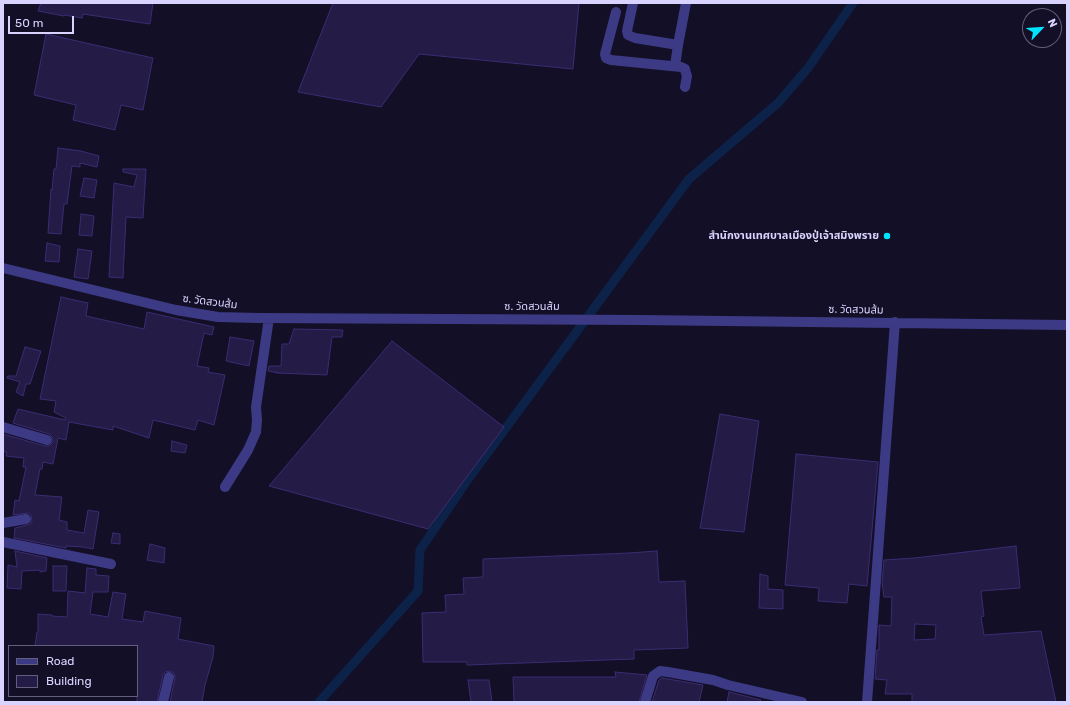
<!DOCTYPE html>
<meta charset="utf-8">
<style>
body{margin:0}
#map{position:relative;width:1070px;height:705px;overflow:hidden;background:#130f26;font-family:Rubik,sans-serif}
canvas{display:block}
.frame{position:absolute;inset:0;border:4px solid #d9d4ff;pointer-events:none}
.legend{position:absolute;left:8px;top:645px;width:130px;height:52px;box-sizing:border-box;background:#130f26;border:1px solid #625e7d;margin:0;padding:5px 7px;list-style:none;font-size:12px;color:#d9d4ff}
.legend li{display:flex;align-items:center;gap:8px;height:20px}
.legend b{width:20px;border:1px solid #625e7d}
.north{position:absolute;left:1022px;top:8px;width:40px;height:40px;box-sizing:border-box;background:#130f26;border:1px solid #625e7d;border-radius:50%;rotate:65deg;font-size:11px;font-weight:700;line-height:16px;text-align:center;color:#d9d4ff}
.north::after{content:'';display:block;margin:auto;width:14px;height:18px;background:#00e5ff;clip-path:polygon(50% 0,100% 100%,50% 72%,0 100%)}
.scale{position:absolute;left:8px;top:16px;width:66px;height:18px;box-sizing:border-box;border:2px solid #d9d4ff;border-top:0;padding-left:5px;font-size:12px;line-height:14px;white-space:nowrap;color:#d9d4ff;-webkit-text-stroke:3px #130f26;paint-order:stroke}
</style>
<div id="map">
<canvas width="1070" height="705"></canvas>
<div class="frame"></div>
<ul class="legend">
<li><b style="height:5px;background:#3d3a85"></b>Road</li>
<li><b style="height:11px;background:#241b47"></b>Building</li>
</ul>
<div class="north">N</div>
<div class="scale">50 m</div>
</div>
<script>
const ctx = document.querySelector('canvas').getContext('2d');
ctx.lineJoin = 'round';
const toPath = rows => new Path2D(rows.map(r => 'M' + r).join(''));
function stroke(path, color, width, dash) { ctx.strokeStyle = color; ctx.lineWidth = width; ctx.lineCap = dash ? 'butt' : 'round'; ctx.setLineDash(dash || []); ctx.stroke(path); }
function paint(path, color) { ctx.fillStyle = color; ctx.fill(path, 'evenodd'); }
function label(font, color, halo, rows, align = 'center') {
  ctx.font = font + ' Rubik,"Noto Sans Thai",sans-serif'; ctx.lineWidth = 3; ctx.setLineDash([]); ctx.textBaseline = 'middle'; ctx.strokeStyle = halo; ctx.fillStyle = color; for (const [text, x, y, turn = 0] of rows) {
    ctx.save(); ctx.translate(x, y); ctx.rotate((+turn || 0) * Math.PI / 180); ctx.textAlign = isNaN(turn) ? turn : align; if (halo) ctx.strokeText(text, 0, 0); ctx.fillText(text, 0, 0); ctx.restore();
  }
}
const canal = toPath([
 [319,702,418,591,420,550,469,478,689,179,778,103,808,68,853,3]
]);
const building = toPath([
 [41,3,153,3,150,24,83,14,82,18,64,15,64,16,38,11,41,3],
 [333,3,579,3,573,69,419,54,381,107,298,92,333,3],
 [46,34,153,58,143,110,121,105,115,130,73,120,76,105,34,95,46,34],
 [58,148,81,151,99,156,97,167,80,163,80,167,72,166,67,204,64,204,61,234,48,233,51,189,52,190,54,169,56,169,58,148],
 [123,169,146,169,143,218,126,217,123,278,109,277,114,183,134,187,137,175,123,172,123,169],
 [84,178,97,180,94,198,80,196,84,178],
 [81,214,94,216,92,236,79,235,81,214],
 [47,243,60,246,59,262,45,261,47,243],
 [78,249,92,251,88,279,74,277,78,249],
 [61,297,88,303,86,316,144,329,147,312,214,327,212,335,204,333,197,366,209,368,208,372,225,375,214,425,198,420,195,430,153,420,149,438,113,426,113,430,69,422,66,440,58,438,53,464,43,462,42,469,40,469,35,495,62,497,59,520,67,522,67,530,84,533,88,510,99,512,93,549,83,547,66,546,66,548,14,538,15,528,27,525,30,524,32,521,31,515,28,513,13,515,15,500,19,501,26,467,23,467,24,458,6,456,7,452,3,452,3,434,45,446,49,446,53,442,53,438,49,434,13,423,18,409,65,420,66,418,54,412,56,401,40,399,61,297],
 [294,329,343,330,342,337,332,337,327,375,277,373,278,373,268,371,269,366,281,366,282,344,289,344,294,329],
 [230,337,254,341,249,366,226,361,230,337],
 [392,341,504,427,428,529,269,486,392,341],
 [25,347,41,351,30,384,26,384,23,396,16,392,20,382,7,378,8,376,16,376,25,347],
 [720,414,759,421,744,532,700,528,720,414],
 [172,441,187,445,185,453,171,451,172,441],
 [796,454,878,462,867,586,849,584,847,603,818,601,819,588,785,585,796,454],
 [113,533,120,534,120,544,111,543,113,533],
 [150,544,165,548,164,563,147,560,150,544],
 [1016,546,1020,588,981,591,984,616,981,617,984,635,1041,631,1056,702,912,702,912,694,885,694,887,680,875,679,877,650,879,650,879,625,891,626,892,597,884,597,882,583,884,560,915,558,1016,546],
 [915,624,936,625,935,639,914,640,915,624],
 [15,551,47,558,46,571,40,572,40,570,22,571,21,589,7,588,8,565,17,567,15,551],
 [657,551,659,582,685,581,688,648,634,650,634,659,467,665,467,662,423,662,422,613,446,612,445,595,464,594,463,578,483,577,483,559,629,553,657,551],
 [53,566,67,566,66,591,53,591,53,566],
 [87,568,96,569,96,575,109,576,108,592,93,592,90,614,108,617,113,592,126,594,122,619,143,622,145,611,181,618,178,639,214,646,213,657,205,685,202,702,170,702,175,678,174,673,170,671,165,672,163,675,157,702,137,702,137,646,35,646,37,632,38,632,38,614,52,615,52,616,67,617,68,591,85,593,87,568],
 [760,574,768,576,768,589,783,590,783,609,759,608,760,574],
 [615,672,647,675,639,702,514,702,513,677,616,677,615,672],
 [662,678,703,685,699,702,652,702,659,680,662,678],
 [468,680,489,680,492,702,471,702,468,680],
 [729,692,761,700,760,702,727,702,729,692]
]);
const minor = toPath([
 [633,3,627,31,628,35,635,38,678,45],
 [616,12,605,54,606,58,611,60,681,67,685,69,686,73,687,76,685,87],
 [675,66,678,45,686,3],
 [3,268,176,310,218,317,258,318,639,320,1067,325],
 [3,427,47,440],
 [225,487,248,450,256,432,257,420,256,407,269,318],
 [3,523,26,519],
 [3,542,111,564],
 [163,702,169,677],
 [645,702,653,676,660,671,668,672,713,680,728,685,802,702],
 [867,702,895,322]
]);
const markers = [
 [887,236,4,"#00e5ff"]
];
const poiNames = [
 ["สำนักงานเทศบาลเมืองปู่เจ้าสมิงพราย",879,236]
];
const streetNames = [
 ["ซ. วัดสวนส้ม",210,302,7],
 ["ซ. วัดสวนส้ม",532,307],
 ["ซ. วัดสวนส้ม",856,310,1]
];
stroke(canal, '#0c2248', 9);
paint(building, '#241b47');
stroke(building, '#3b2d73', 1);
stroke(minor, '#3d3a85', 10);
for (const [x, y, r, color] of markers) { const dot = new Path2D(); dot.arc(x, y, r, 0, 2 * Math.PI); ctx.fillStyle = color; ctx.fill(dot); stroke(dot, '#130f26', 1.5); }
label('bold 11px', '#d9d4ff', '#130f26', poiNames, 'right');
label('11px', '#d9d4ff', '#130f26', streetNames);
</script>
